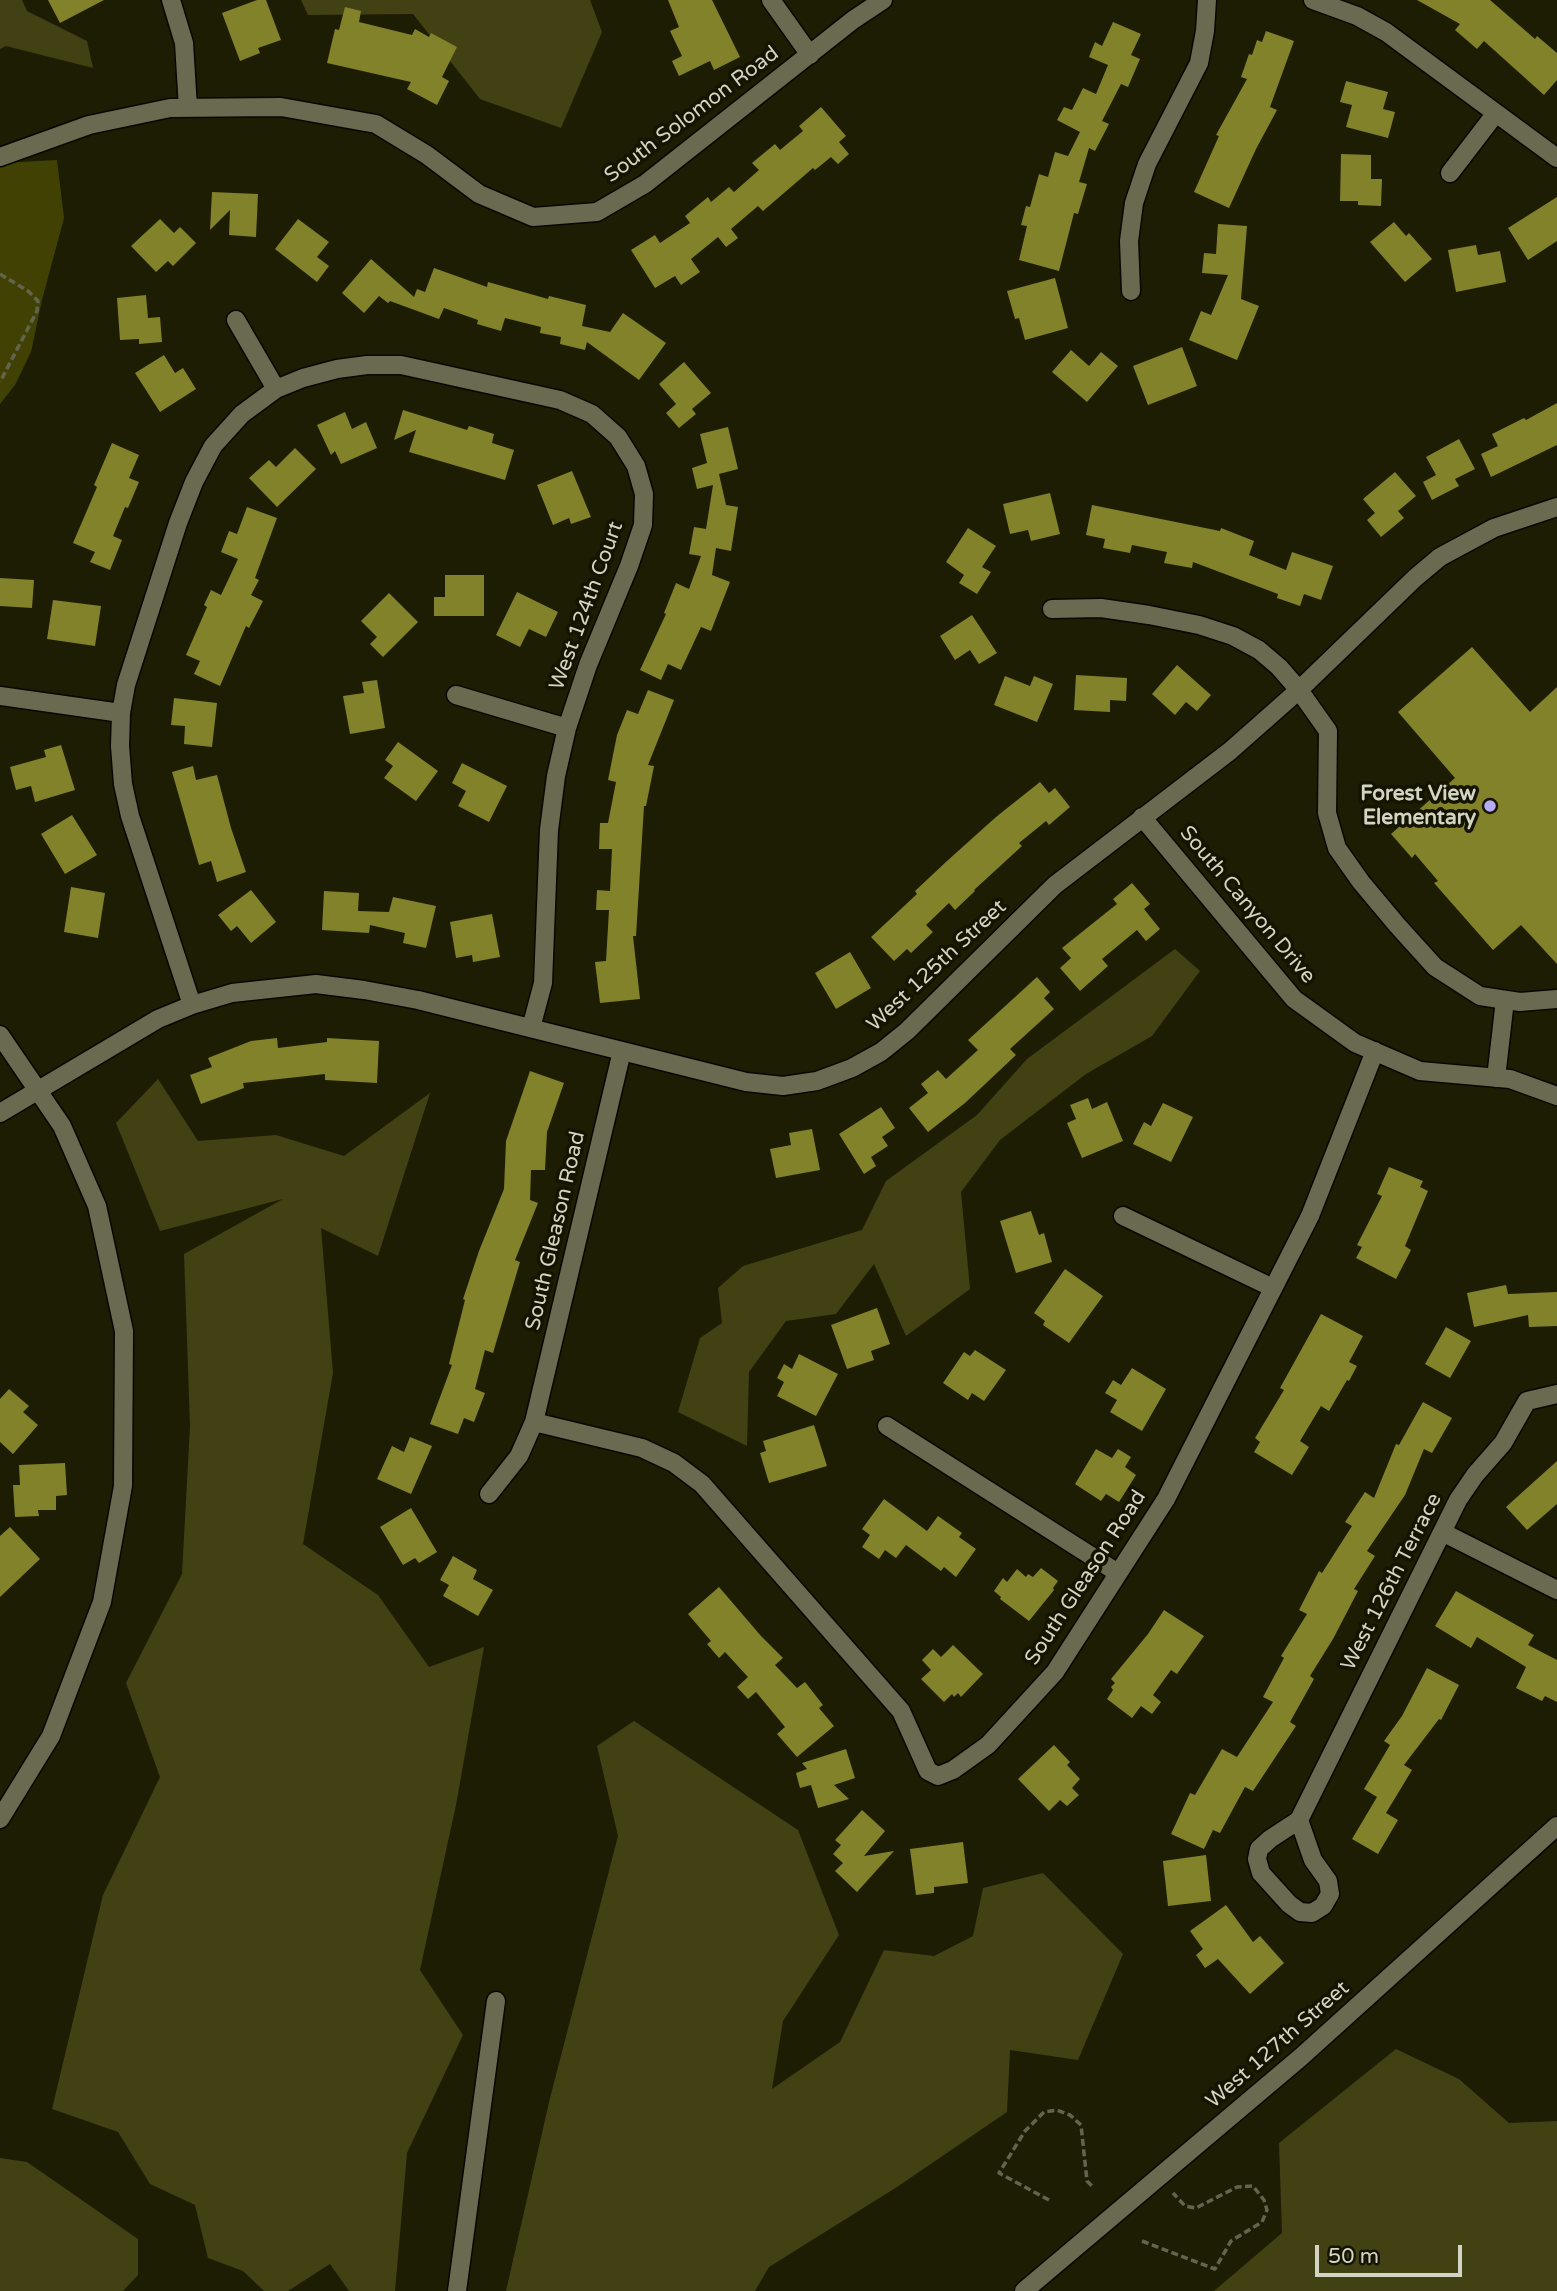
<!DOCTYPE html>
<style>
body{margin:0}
#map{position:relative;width:1557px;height:2291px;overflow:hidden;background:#1d1d04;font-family:"Varela Round",sans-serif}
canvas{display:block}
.scale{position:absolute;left:1315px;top:2245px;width:147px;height:32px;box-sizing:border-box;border:4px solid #d3d4c4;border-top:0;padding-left:9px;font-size:21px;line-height:24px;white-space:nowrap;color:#d3d4c4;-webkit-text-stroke:5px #141400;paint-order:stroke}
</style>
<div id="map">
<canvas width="1557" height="2291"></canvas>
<div class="scale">50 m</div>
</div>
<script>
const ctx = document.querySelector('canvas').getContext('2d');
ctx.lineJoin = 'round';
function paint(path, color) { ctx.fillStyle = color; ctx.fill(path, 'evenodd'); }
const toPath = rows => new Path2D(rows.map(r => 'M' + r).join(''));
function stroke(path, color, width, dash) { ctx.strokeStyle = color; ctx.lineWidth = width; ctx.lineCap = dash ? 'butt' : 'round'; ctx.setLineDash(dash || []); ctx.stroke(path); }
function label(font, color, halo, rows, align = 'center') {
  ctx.font = font + ' "Varela Round",sans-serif'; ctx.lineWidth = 7; ctx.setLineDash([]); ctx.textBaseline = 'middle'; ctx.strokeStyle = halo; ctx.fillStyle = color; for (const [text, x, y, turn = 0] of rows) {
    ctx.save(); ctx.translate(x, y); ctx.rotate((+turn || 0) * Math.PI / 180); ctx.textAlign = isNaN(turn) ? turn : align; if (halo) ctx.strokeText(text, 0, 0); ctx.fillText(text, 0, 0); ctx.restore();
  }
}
const green = toPath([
 [57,160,64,218,42,300,31,352,15,385,0,404,0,163]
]);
const forest = toPath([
 [0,0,22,0,27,11,87,41,93,68,6,46,0,49],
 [301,0,590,0,602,32,561,128,480,99,413,14,308,15],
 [1175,949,1200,971,1152,1036,1086,1074,1000,1140,961,1192,970,1289,906,1336,874,1264,836,1314,786,1321,749,1372,747,1446,678,1412,700,1338,722,1323,718,1288,743,1266,862,1230,886,1181,977,1115,1027,1059],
 [158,1079,198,1141,276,1135,344,1156,430,1093,378,1256,321,1228,333,1373,303,1544,378,1595,429,1667,484,1647,456,1805,420,1970,463,2035,407,2153,395,2291,349,2291,330,2264,288,2291,264,2291,243,2271,208,2258,195,2205,150,2184,118,2132,52,2109,103,1895,160,1777,126,1683,182,1574,190,1426,184,1254,283,1199,160,1231,116,1123],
 [634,1721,798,1830,839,1935,783,2021,772,2089,840,2042,884,1950,934,1956,973,1936,983,1888,1043,1873,1123,1954,1078,2060,1010,2050,1007,2112,897,2187,769,2267,755,2291,506,2291,550,2098,618,1836,597,1746],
 [1396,2049,1459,2079,1509,2123,1557,2121,1557,2291,1214,2291,1282,2233,1279,2143],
 [0,2158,27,2162,138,2239,138,2275,123,2291,0,2291]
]);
const building = toPath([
 [48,0,104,0,60,23],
 [257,0,266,0,281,40,258,48,260,53,240,61,222,13],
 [668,0,712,0,740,57,714,70,710,61,679,76,672,61,682,56,670,31,679,27],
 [1417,0,1490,0,1535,39,1537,36,1557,53,1557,80,1544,95,1484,41,1477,49,1455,30,1460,24],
 [345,7,361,11,359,22,412,35,415,29,429,37,431,33,457,47,442,77,449,81,437,105,407,89,411,82,327,63,335,29,339,30],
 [1113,22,1141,34,1131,55,1140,59,1128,87,1121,84,1102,121,1109,124,1095,151,1089,148,1079,182,1087,184,1078,214,1074,213,1059,271,1019,260,1027,226,1021,225,1026,206,1030,207,1039,174,1048,177,1055,152,1068,156,1080,132,1057,120,1064,107,1072,110,1083,88,1096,94,1108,65,1089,57,1095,42,1102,46],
 [1266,31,1294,41,1270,107,1277,110,1256,149,1229,208,1194,192,1219,136,1216,135,1247,79,1241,77,1249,54,1252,55,1257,40,1262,42],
 [1346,81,1388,92,1383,109,1395,112,1388,138,1346,127,1352,105,1340,102],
 [821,107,846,136,839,142,849,154,838,164,831,157,815,170,813,168,763,211,758,206,731,229,738,238,726,247,718,237,691,259,700,272,681,285,675,276,655,288,631,250,655,235,660,243,690,223,685,216,708,197,711,202,729,187,734,192,759,170,752,163,775,144,780,150,803,131,799,126],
 [1341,154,1371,155,1371,179,1382,179,1381,206,1358,205,1358,201,1340,201],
 [212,192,258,194,256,237,229,235,230,210,210,230],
 [1557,197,1557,241,1528,260,1508,228],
 [160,219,174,233,180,227,196,243,173,266,168,261,156,272,131,246],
 [298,219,329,242,317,257,329,266,317,282,275,249],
 [1394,222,1406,236,1409,233,1432,259,1405,282,1370,242],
 [1218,224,1247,226,1241,299,1259,306,1237,360,1189,340,1201,311,1211,315,1228,275,1202,273,1204,253,1216,254],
 [1476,245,1478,255,1500,251,1506,282,1456,292,1448,250],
 [371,259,414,297,417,289,425,292,434,268,487,287,488,282,548,299,549,296,586,305,582,326,610,332,623,313,666,343,639,380,587,342,585,350,560,344,561,337,540,333,541,327,505,318,501,331,477,324,478,320,444,308,439,319,390,301,388,303,379,296,364,313,342,293],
 [1055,278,1068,328,1025,340,1019,318,1015,319,1007,291],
 [146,295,148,318,160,317,162,342,139,344,139,339,120,340,117,298],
 [1182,347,1197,386,1148,405,1133,366],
 [1071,350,1089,366,1101,352,1118,366,1087,402,1052,372],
 [164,355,175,373,183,368,196,389,160,412,135,373],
 [684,362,711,393,692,409,696,414,679,428,666,413,676,404,659,384],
 [1557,403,1557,445,1491,477,1481,454,1498,446,1492,434,1524,418,1526,420],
 [403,410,467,430,469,426,494,434,492,443,514,450,505,480,409,452,416,430,394,440],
 [345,412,352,429,366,422,377,448,341,464,335,451,331,455,317,425],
 [728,427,738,469,719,474,726,505,738,507,731,551,716,548,712,575,730,582,711,631,701,627,681,670,668,664,661,680,640,670,666,614,664,613,676,583,689,589,701,556,689,554,694,527,706,529,713,485,697,489,692,468,707,463,700,434],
 [1459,439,1475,469,1455,479,1459,486,1432,500,1423,482,1436,475,1426,457],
 [112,443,139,455,129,478,139,482,128,508,125,507,113,536,122,540,110,570,90,562,95,552,73,543,97,487,94,485],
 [295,448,316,469,277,507,249,478,269,460,276,467],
 [572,471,591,517,571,524,569,518,553,525,537,485],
 [1395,472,1416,496,1398,511,1404,518,1381,537,1367,520,1375,513,1363,499],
 [1050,493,1060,534,1031,541,1028,530,1010,534,1003,504],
 [1092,505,1220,531,1221,528,1254,541,1249,555,1286,570,1292,552,1333,566,1321,600,1304,594,1300,606,1277,598,1278,594,1193,562,1192,568,1164,563,1167,552,1132,545,1130,553,1103,548,1105,539,1086,535],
 [247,507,277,518,255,578,259,580,251,595,263,601,249,628,246,626,220,686,194,674,200,661,186,655,207,607,204,605,211,590,221,595,238,559,221,552,229,531,237,534],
 [968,528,996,546,982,567,991,572,977,594,959,583,964,575,946,562],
 [445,575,484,575,484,616,434,616,434,597,445,597],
 [0,578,34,580,32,608,0,606],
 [517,592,558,612,546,637,529,629,520,647,496,635],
 [389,593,418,622,383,657,370,644,377,637,361,621],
 [53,600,101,606,95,646,47,639],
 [972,615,997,653,979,664,970,650,955,660,940,636],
 [1472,647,1530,712,1557,687,1557,964,1521,925,1493,950,1434,883,1438,881,1415,854,1412,858,1391,834,1455,778,1398,712],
 [1177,665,1211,695,1197,711,1186,702,1175,715,1152,694],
 [1076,675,1127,678,1126,701,1110,700,1110,712,1074,710],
 [1005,676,1030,686,1034,676,1053,684,1037,722,994,705],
 [377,680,385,728,350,734,343,696,364,693,362,682],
 [648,690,674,700,648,765,654,766,646,806,644,806,636,936,633,936,640,999,600,1003,595,962,606,961,609,910,596,910,597,890,610,891,612,849,599,849,600,823,608,823,616,782,608,780,617,735,627,710,638,714],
 [174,698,217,703,212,747,184,744,185,726,171,725],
 [398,742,438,771,416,801,384,778,393,766,385,760],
 [61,745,75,790,35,802,31,786,16,790,10,767,46,757,44,750],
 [462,763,507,786,489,822,458,806,466,791,452,783],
 [193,766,196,780,217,775,231,828,246,872,217,882,211,861,199,865,172,772],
 [1040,782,1049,793,1055,788,1070,807,1049,825,1046,821,1019,843,1022,846,974,890,975,891,955,910,949,903,926,925,933,932,911,953,907,949,894,961,871,937,917,894,915,891,947,861,996,817],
 [72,815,97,855,65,874,41,834],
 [1132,883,1150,904,1144,909,1160,929,1146,941,1137,930,1102,959,1108,966,1080,991,1060,968,1071,958,1062,948,1117,904,1113,899],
 [71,887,105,893,98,938,64,932],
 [251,890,276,922,251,943,237,926,231,931,218,915],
 [324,891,359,893,358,911,389,912,393,897,436,906,426,948,403,943,405,933,370,925,369,933,322,930],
 [492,914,500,957,473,962,472,955,456,958,450,922],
 [850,952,871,988,836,1009,815,973],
 [1037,977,1050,992,1044,998,1054,1009,1010,1049,1016,1055,965,1103,928,1132,909,1108,928,1093,921,1084,938,1070,946,1079,978,1050,968,1040],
 [277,1038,278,1048,327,1042,327,1038,379,1041,377,1083,325,1080,325,1074,243,1083,244,1088,201,1104,190,1075,212,1067,208,1058,251,1041],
 [530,1071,564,1083,547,1132,545,1170,531,1170,530,1200,538,1203,515,1260,520,1262,493,1353,485,1350,475,1389,485,1393,474,1422,464,1418,458,1434,430,1424,452,1365,449,1364,465,1300,463,1299,479,1251,504,1189,506,1141],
 [1088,1098,1092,1109,1107,1102,1123,1141,1082,1158,1067,1123,1076,1119,1070,1105],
 [1163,1103,1193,1117,1171,1162,1133,1144,1144,1122,1151,1126],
 [881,1107,895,1128,882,1137,888,1146,871,1157,876,1166,864,1174,839,1134],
 [812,1129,820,1170,776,1178,770,1149,791,1145,789,1133],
 [1389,1167,1423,1181,1420,1187,1428,1191,1405,1246,1411,1250,1396,1279,1356,1258,1362,1247,1357,1245,1382,1196,1377,1194],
 [1031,1211,1039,1235,1044,1233,1052,1262,1016,1273,1000,1221],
 [1065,1269,1103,1296,1069,1343,1043,1325,1045,1321,1034,1313],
 [1506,1285,1508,1294,1557,1292,1557,1326,1529,1327,1528,1315,1474,1327,1467,1293],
 [877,1308,890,1344,871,1351,874,1360,847,1369,831,1325],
 [1321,1314,1363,1336,1349,1362,1357,1366,1349,1381,1347,1380,1329,1411,1321,1406,1300,1441,1309,1447,1292,1475,1254,1452,1260,1442,1255,1438,1284,1390,1280,1388],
 [1446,1327,1471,1341,1450,1378,1425,1364],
 [975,1350,1006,1370,984,1401,972,1393,968,1400,943,1383,964,1352,970,1356],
 [799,1354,838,1374,816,1416,777,1396,784,1382,777,1378,784,1364,792,1369],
 [1132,1368,1166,1389,1142,1431,1110,1412,1117,1400,1105,1393,1113,1380,1121,1385],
 [9,1389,29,1406,23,1412,38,1425,13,1454,0,1442,0,1399],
 [1423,1402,1452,1418,1432,1453,1424,1449,1405,1495,1367,1551,1375,1556,1354,1589,1358,1591,1333,1639,1310,1676,1314,1679,1290,1722,1296,1726,1253,1791,1245,1787,1220,1833,1213,1830,1204,1849,1171,1834,1190,1793,1195,1795,1222,1749,1237,1757,1273,1702,1263,1697,1284,1658,1281,1656,1307,1614,1299,1610,1319,1571,1322,1573,1352,1526,1345,1522,1365,1492,1374,1498,1396,1444,1399,1445],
 [814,1425,827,1466,769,1483,760,1453,766,1451,763,1441],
 [410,1437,432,1446,411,1494,377,1479,392,1446,404,1452],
 [1096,1449,1112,1458,1118,1449,1131,1457,1125,1467,1136,1475,1119,1502,1106,1494,1101,1501,1075,1484],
 [1557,1461,1557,1504,1527,1530,1506,1507],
 [65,1463,67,1495,56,1496,56,1510,38,1510,39,1516,15,1517,13,1485,20,1485,19,1465],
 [884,1499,927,1531,938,1516,962,1533,959,1537,976,1549,956,1577,944,1567,941,1571,906,1545,896,1558,885,1550,879,1559,862,1547,870,1535,862,1529],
 [411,1508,437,1552,419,1563,415,1558,403,1565,380,1527],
 [10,1527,40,1559,0,1597,0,1536],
 [453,1556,477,1570,473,1579,493,1590,478,1616,443,1596,449,1585,440,1580],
 [1041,1568,1058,1581,1053,1588,1054,1590,1029,1621,1000,1599,1001,1597,994,1591,1003,1578,1007,1582,1017,1569,1026,1577,1028,1574,1033,1577],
 [719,1587,761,1636,783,1658,775,1665,797,1688,805,1682,823,1705,819,1708,834,1726,797,1757,777,1734,785,1727,756,1692,748,1699,737,1687,748,1677,725,1652,719,1658,707,1644,711,1641,688,1614],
 [1456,1591,1534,1635,1528,1645,1557,1660,1557,1702,1545,1696,1542,1701,1516,1688,1526,1667,1477,1637,1471,1648,1435,1626],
 [1164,1610,1204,1636,1177,1674,1171,1670,1153,1695,1161,1702,1152,1714,1141,1706,1132,1718,1107,1699,1113,1690,1111,1687,1115,1683,1111,1679,1148,1634],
 [953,1645,983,1674,961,1697,958,1693,954,1697,952,1694,944,1702,921,1679,931,1670,922,1660,933,1649,941,1657],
 [1427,1668,1459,1685,1441,1720,1439,1719,1404,1765,1412,1770,1386,1813,1398,1820,1378,1854,1352,1839,1377,1797,1364,1789,1390,1745,1384,1741,1402,1716],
 [1054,1745,1070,1762,1067,1765,1080,1779,1072,1788,1079,1795,1067,1806,1060,1800,1049,1811,1018,1779],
 [846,1749,855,1778,834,1785,849,1799,818,1808,811,1785,800,1788,796,1773,807,1769,802,1763],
 [862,1810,885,1831,864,1856,894,1851,857,1892,835,1871,843,1863,833,1854,841,1845,835,1840],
 [963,1842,968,1883,934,1887,934,1893,916,1895,910,1849],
 [1206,1855,1211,1901,1168,1906,1163,1861],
 [1226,1905,1253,1942,1260,1936,1284,1963,1250,1994,1218,1959,1205,1968,1196,1955,1203,1949,1190,1931]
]);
const path = toPath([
 [0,274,28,291,38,301,37,311,0,382],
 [1049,2200,999,2173,1025,2131,1044,2112,1057,2110,1070,2115,1081,2125,1087,2181,1093,2187],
 [1142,2241,1215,2269,1231,2241,1262,2222,1267,2210,1264,2200,1253,2186,1237,2187,1196,2208,1185,2206,1173,2193]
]);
const minor = toPath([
 [171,0,184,43,188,108],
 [771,0,810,55],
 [1313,0,1357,16,1386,32,1557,158],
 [0,157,89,125,170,108,281,107,376,124,427,155,479,194,533,217,597,212,645,184,853,20,883,0],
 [1450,173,1496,113],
 [1131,291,1129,241,1134,203,1147,164,1199,63,1205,31,1207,0],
 [236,320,276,389],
 [1052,609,1101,608,1149,615,1199,625,1233,636,1259,650,1279,667,1299,690,1328,731,1327,813,1337,848,1361,882,1397,925,1435,967,1480,996,1520,1002,1557,999],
 [456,695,567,728],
 [0,696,121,713],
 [1142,817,1294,999,1355,1043,1420,1071,1510,1079,1557,1096],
 [192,1005,130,816,123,784,120,746,121,713,126,685,178,523,194,482,213,446,242,414,276,389,303,378,337,369,367,365,401,365,560,400,592,414,618,437,636,466,644,494,643,525,629,566,588,665,567,728,556,776,549,830,543,983,531,1028],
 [0,1035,62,1126,97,1206,124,1331,123,1486,102,1602,51,1736,0,1819],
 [1496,1078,1505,1000],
 [0,1113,158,1019,192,1005,232,993,316,984,364,990,418,1000,746,1082,783,1086,817,1081,852,1068,881,1052,907,1031,1055,885,1230,751,1299,690,1415,578,1440,557,1494,528,1557,507],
 [1123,1216,1273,1288],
 [534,1422,642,1448,674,1463,702,1484,901,1711,928,1771,938,1776,953,1770,988,1745,1055,1672,1166,1499,1310,1216,1375,1051],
 [887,1426,1118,1573],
 [489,1494,519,1456,534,1422,622,1051],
 [1442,1532,1557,1590],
 [1299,1820,1270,1839,1259,1849,1257,1859,1261,1873,1289,1904,1300,1912,1312,1913,1323,1906,1330,1894,1328,1881,1313,1860,1299,1820,1458,1500,1475,1475,1503,1443,1527,1401,1557,1394],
 [457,2291,496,2001],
 [1024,2291,1301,2057,1557,1826]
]);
const markers = [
 [1490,806,7,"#b6acf8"]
];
const streetNames = [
 ["South Solomon Road",692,115,-37],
 ["West 124th Court",587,606,-70],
 ["South Canyon Drive",1247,905,50],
 ["West 125th Street",937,966,-43],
 ["South Gleason Road",556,1231,-77],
 ["South Gleason Road",1086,1578,-57],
 ["West 126th Terrace",1392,1582,-63],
 ["West 127th Street",1278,2045,-41]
];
const poiNames = [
 ["Forest View",1476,794],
 ["Elementary",1476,818]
];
paint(green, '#414103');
paint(forest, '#414113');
paint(building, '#82822a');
stroke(minor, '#080700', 21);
stroke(path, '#63644e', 3.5, [7, 3.5]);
stroke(minor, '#696a4f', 18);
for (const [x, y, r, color] of markers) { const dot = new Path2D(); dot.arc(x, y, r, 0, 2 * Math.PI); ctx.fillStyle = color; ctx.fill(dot); stroke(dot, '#141400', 2.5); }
label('21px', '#d3d4c4', '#141400', streetNames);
label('bold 21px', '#d3d4c4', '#141400', poiNames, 'right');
</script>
